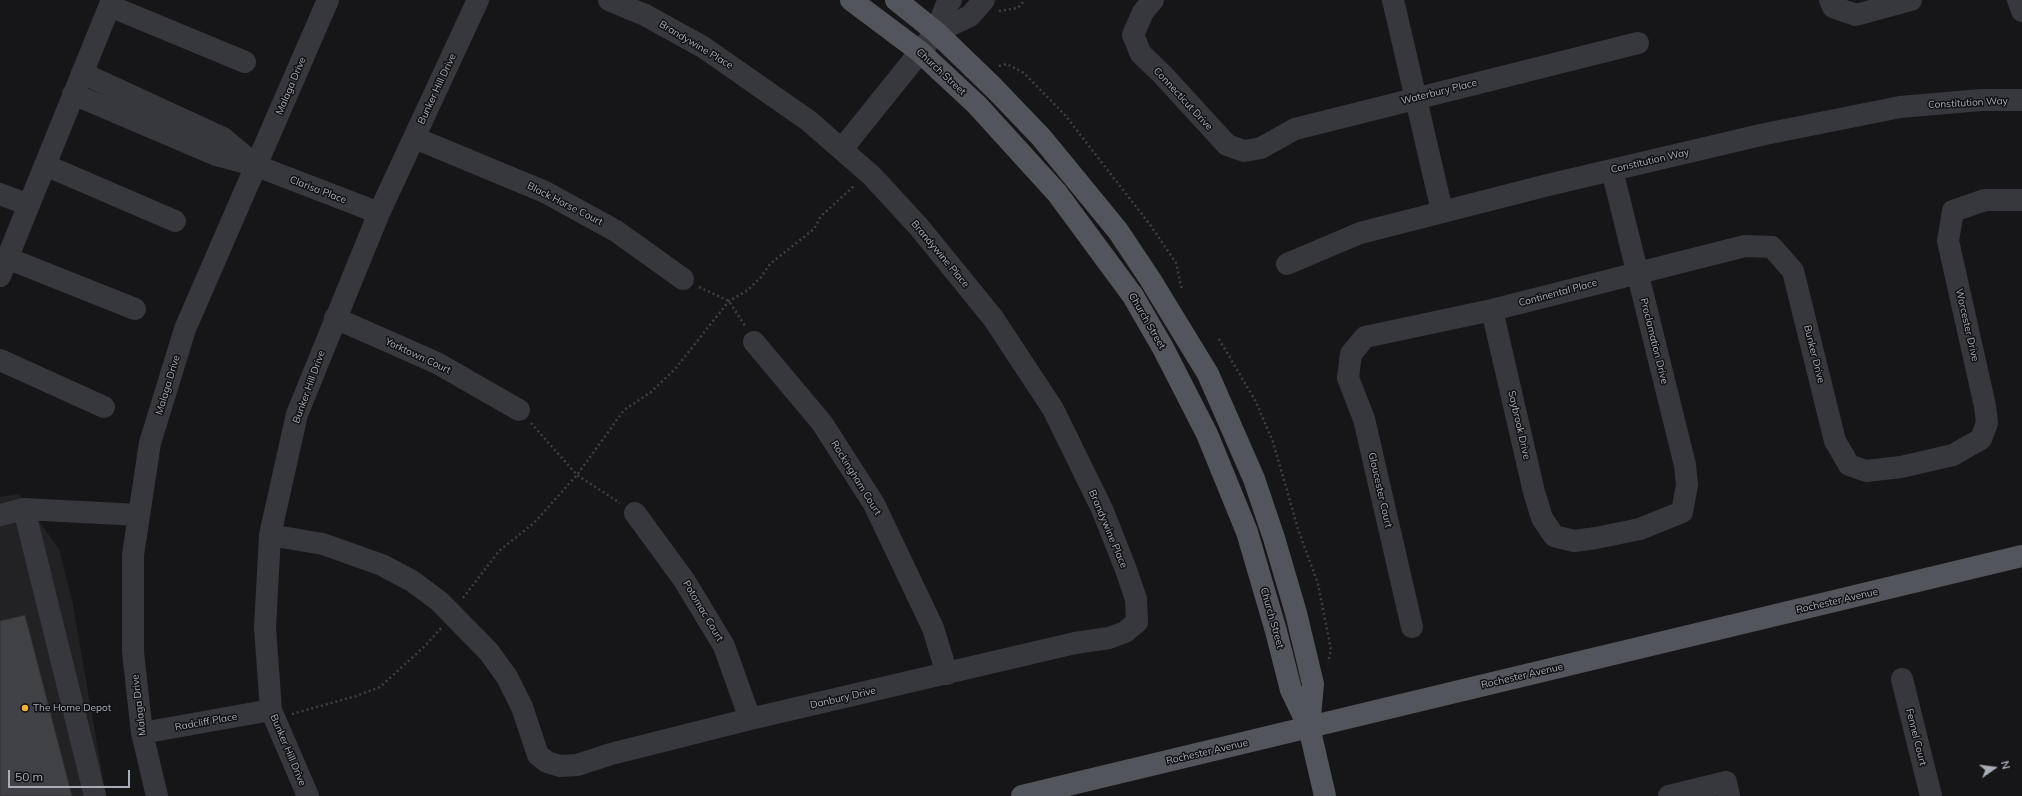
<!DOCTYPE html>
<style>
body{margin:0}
#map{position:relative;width:2022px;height:796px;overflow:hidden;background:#161618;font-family:Mulish,sans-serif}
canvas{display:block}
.north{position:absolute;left:1974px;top:748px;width:40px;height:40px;-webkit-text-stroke:3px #111113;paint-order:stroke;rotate:76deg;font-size:11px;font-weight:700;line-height:16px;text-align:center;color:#a8adb8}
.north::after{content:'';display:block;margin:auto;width:14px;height:18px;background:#a8adb8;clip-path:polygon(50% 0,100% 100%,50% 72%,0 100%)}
.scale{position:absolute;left:8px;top:770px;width:122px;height:18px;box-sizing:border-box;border:2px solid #a8adb8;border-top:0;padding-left:5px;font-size:12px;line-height:14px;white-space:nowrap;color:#a8adb8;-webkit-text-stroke:3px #111113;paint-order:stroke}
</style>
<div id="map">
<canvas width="2022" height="796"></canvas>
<div class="north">N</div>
<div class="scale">50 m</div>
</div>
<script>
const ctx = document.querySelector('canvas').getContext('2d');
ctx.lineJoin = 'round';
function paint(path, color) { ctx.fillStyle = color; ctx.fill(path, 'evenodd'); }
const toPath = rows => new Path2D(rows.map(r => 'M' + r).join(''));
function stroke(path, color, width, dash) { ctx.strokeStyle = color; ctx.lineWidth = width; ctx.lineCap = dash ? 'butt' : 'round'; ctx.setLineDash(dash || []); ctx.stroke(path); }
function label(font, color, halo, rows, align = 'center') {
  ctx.font = font + ' Mulish,sans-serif'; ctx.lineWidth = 3; ctx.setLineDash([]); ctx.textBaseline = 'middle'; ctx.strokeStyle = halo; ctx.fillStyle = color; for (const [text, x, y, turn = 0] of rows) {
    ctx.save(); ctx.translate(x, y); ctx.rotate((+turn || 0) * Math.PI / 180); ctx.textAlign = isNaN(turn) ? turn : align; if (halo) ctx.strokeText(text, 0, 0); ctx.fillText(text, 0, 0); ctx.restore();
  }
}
const built = toPath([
 [19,494,59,549,73,605,106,796,0,796,0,497]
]);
const building = toPath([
 [25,615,72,796,0,796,0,621,25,615]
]);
const path = toPath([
 [999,11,1018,8,1025,0],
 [999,66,1007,64,1024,73,1065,115,1151,226,1176,263,1182,290],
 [699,287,729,301,745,326],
 [1219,339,1256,402,1273,442,1298,529,1318,584,1331,650,1328,662],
 [531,423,577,475,620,503],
 [463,598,499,551,534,523,577,475,624,410,651,392,675,369,729,301,748,290,761,277,770,264,814,229,821,216,854,186],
 [292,714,356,696,380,687,425,646,441,628]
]);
const minor = toPath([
 [1153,0,1143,12,1133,35,1141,54,1162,74,1227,145,1244,151,1261,148,1295,129,1638,43],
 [1393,0,1442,211],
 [1830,0,1833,7,1856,15,1911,0],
 [2018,0,2022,11],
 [110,6,245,62],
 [936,32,970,16,984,0],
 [82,73,223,138,249,160],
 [73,94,216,155,257,166,379,213],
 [415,138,545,192,616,231,683,279],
 [842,149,936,32,946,6,951,0],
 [45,165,175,221],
 [0,194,29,205],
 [7,258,135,309],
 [1287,264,1360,233,1548,185,1765,134,1900,107,1981,100,2022,100],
 [0,276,112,0],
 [1492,310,1534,492,1542,518,1554,536,1574,541,1596,538,1640,529,1682,512,1687,485,1685,465,1612,170],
 [335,318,437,363,519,410],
 [754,342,822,423,874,504,933,628,947,674],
 [0,360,104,407],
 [24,509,95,796],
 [635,513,684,580,724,646,750,719],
 [0,515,24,509,139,515],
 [270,535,323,544,382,565,412,581,439,601,489,652,507,677,522,707,538,755,547,762,560,766,577,765,611,754,750,719,1075,643,1109,638,1125,632,1137,622,1136,599,1125,567,1102,509,1053,409,993,318,919,227,872,176,809,121,703,47,645,15,609,0],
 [1412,627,1364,419,1348,378,1351,354,1365,337,1492,310,1745,246,1772,247,1793,271,1835,441,1849,465,1866,471,1901,467,1953,455,1981,439,1987,423,1985,406,1948,241,1953,211,1985,200,2022,200],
 [1902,679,1931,796],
 [142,733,271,710],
 [157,796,142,733,133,652,133,555,150,443,185,329,328,0],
 [308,796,271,710,265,628,270,535,297,414,379,213,478,0],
 [1669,796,1726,782,1729,796]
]);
const major = toPath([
 [851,0,919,51,977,105,1057,193,1133,296,1163,348,1207,434,1247,532,1276,631,1291,690,1309,727,1325,796],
 [896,0,936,32,994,88,1041,137,1073,176,1118,231,1150,279,1208,374,1254,479,1274,538,1296,613,1313,684,1309,727],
 [1022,796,2022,556]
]);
const markers = [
 [25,708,4,"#f2b134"]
];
const streetNames = [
 ["Brandywine Place",696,45,31],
 ["Church Street",941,72,43],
 ["Malaga Drive",291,86,-67],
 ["Bunker Hill Drive",437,89,-65],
 ["Waterbury Place",1439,92,-14],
 ["Connecticut Drive",1183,99,47],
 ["Constitution Way",1968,103,-3],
 ["Constitution Way",1650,161,-13],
 ["Clarisa Place",318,190,21],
 ["Black Horse Court",565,204,27],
 ["Brandywine Place",940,254,50],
 ["Continental Place",1558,293,-15],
 ["Church Street",1147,321,60],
 ["Worcester Drive",1967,325,77],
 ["Proclamation Drive",1654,341,76],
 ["Bunker Drive",1814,354,76],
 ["Yorktown Court",418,356,25],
 ["Malaga Drive",168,385,-73],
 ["Bunker Hill Drive",309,387,-70],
 ["Saybrook Drive",1519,425,77],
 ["Rockingham Court",856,478,58],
 ["Gloucester Court",1380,490,77],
 ["Brandywine Place",1108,529,67],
 ["Rochester Avenue",1837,601,-13],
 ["Potomac Court",703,611,59],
 ["Church Street",1272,618,74],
 ["Rochester Avenue",1522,676,-13],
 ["Danbury Drive",843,698,-13],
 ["Malaga Drive",139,705,-97],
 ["Radcliff Place",206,722,-10],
 ["Fennel Court",1916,737,76],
 ["Bunker Hill Drive",288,750,67],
 ["Rochester Avenue",1207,752,-13]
];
const poiNames = [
 ["The Home Depot",33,708]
];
paint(built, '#222225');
paint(building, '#404145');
stroke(building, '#303034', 1);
stroke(path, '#3d3f44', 2.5, [2, 3]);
stroke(minor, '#37383d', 22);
stroke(major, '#53555c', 22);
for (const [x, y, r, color] of markers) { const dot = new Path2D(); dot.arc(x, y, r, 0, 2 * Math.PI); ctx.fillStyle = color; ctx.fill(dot); stroke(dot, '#111113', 1.5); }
label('10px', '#a8adb8', '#111113', streetNames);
label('10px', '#a8adb8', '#111113', poiNames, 'left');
</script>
